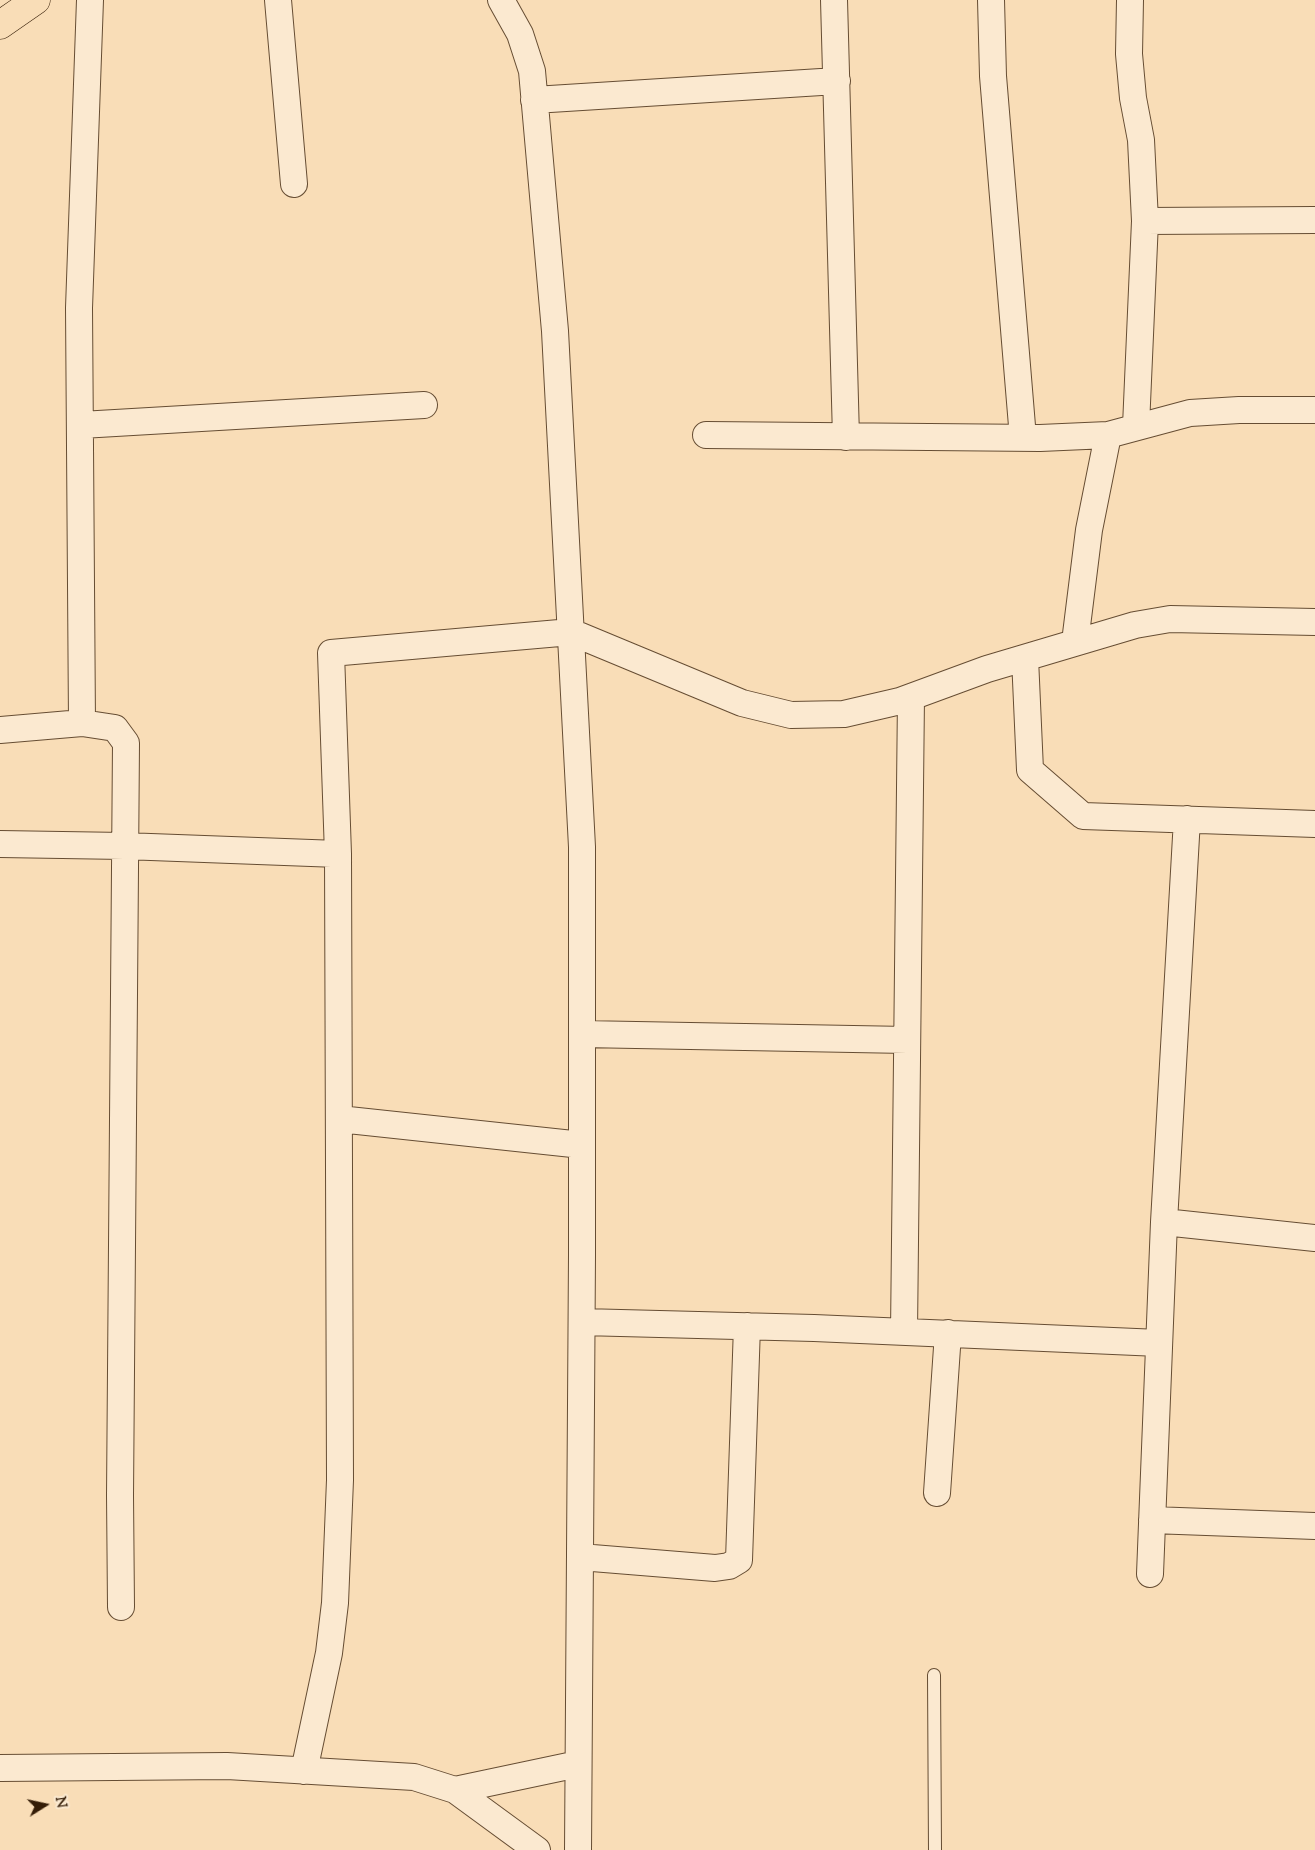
<!DOCTYPE html>
<style>
body{margin:0}
#map{position:relative;width:1315px;height:1850px;overflow:hidden;background:#f9ddb7;font-family:"Sorts Mill Goudy",serif}
canvas{display:block}
.north{position:absolute;left:20px;top:1780px;width:50px;height:50px;-webkit-text-stroke:4px #fbe9d0;paint-order:stroke;rotate:80deg;font-size:14px;font-weight:700;line-height:20px;text-align:center;color:#351d07}
.north::after{content:'';display:block;margin:auto;width:18px;height:22px;background:#351d07;clip-path:polygon(50% 0,100% 100%,50% 72%,0 100%)}
</style>
<div id="map">
<canvas width="1315" height="1850"></canvas>
<div class="north">N</div>
</div>
<script>
const ctx = document.querySelector('canvas').getContext('2d');
ctx.lineJoin = 'round';
const toPath = rows => new Path2D(rows.map(r => 'M' + r).join(''));
function stroke(path, color, width, dash) { ctx.strokeStyle = color; ctx.lineWidth = width; ctx.lineCap = dash ? 'butt' : 'round'; ctx.setLineDash(dash || []); ctx.stroke(path); }
const lane = toPath([
 [934,1675,935,1850]
]);
const street = toPath([
 [278,0,294,184],
 [501,0,520,34,532,71,555,331,582,847,582,1255,578,1850],
 [834,0,846,437],
 [991,0,993,76,1023,438],
 [1130,0,1129,54,1133,98,1141,140,1145,221,1136,426],
 [534,100,837,81],
 [1145,221,1315,220],
 [81,425,424,405],
 [706,435,1040,438,1108,435,1190,413,1239,410,1315,410],
 [1075,642,1089,530,1108,435],
 [1025,658,1030,770,1083,816,1315,824],
 [82,723,79,308,90,0],
 [0,730,82,723,115,728,126,743,120,1495,121,1607],
 [0,844,124,846,338,854,340,1480,335,1603,329,1653,304,1771],
 [338,854,331,653,571,632,742,703,791,715,844,714,900,701,987,669,1135,625,1170,619,1315,622],
 [582,1034,907,1040],
 [339,1119,582,1145],
 [1164,1222,1315,1238],
 [582,1322,814,1328,1159,1343],
 [904,1332,911,697],
 [937,1493,948,1333],
 [1152,1520,1315,1526],
 [580,1557,715,1568,729,1566,739,1560,747,1326],
 [1150,1574,1164,1222,1187,819],
 [0,1768,227,1766,414,1777,455,1790,537,1850],
 [455,1790,578,1764]
]);
const primary = toPath([
 [0,25,36,0]
]);
stroke(lane, '#664d33', 14);
stroke(street, '#664d33', 28);
stroke(primary, '#351d07', 29);
stroke(lane, '#fbe9d0', 12);
stroke(street, '#fbe9d0', 26);
stroke(primary, '#f9ddb7', 28);
</script>
